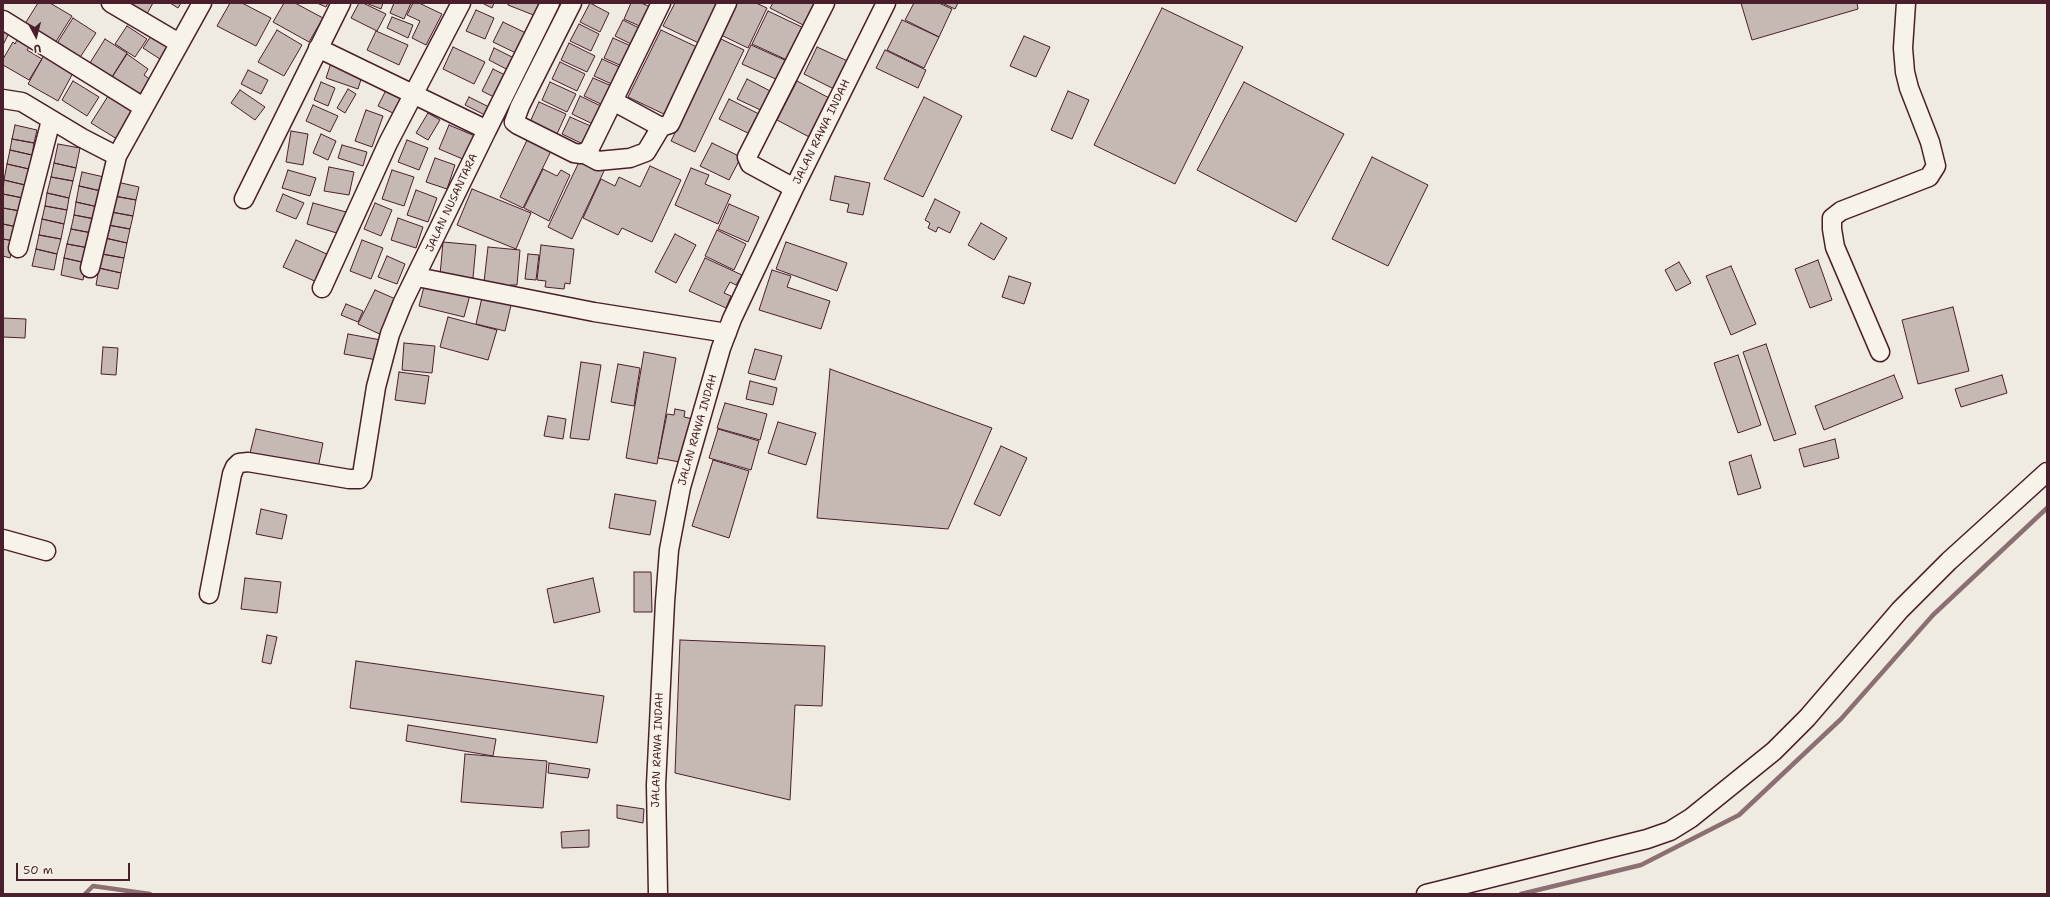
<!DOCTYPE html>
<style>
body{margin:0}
#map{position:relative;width:2050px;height:897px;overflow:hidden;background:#f0ebe0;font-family:"Shantell Sans",sans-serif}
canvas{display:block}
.frame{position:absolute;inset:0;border:4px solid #4a1f2b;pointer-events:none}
.north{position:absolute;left:16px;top:16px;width:40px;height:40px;-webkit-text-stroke:3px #f7f3e8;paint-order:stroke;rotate:173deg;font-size:11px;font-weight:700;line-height:16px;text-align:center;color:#4a1f2b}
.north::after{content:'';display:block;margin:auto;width:14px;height:18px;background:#4a1f2b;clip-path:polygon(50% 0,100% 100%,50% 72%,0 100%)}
.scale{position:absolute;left:16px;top:863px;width:114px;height:18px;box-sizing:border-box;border:2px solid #4a1f2b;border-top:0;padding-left:5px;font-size:12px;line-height:14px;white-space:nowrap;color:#4a1f2b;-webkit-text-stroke:3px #f7f3e8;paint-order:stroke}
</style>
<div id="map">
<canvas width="2050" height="897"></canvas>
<div class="frame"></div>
<div class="north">U</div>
<div class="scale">50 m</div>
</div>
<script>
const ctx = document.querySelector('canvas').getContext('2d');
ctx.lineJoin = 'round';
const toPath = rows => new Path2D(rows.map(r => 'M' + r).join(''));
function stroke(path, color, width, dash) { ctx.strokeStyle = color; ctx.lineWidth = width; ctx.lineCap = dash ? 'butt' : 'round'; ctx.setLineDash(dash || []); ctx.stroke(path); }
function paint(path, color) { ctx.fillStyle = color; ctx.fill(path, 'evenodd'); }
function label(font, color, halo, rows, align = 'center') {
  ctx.font = font + ' "Shantell Sans",sans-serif'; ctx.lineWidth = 4; ctx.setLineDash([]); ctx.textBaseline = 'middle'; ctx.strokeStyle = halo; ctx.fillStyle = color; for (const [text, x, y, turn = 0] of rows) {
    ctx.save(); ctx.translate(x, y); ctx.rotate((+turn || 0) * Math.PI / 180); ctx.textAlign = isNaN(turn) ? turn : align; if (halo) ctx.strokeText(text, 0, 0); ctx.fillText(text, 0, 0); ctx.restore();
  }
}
const stream = toPath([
 [85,894,93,886,150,894],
 [1521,894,1641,865,1739,815,1841,719,1933,615,2047,508]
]);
const building = toPath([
 [38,3,50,3,72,16,52,48,21,30,38,3],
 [117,3,153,3,144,19,117,3],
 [170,3,181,3,178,8,170,3],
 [230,3,242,3,271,18,256,46,217,26,230,3],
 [284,3,295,3,323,18,309,42,273,22,284,3],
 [317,3,328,3,326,7,317,3],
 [359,3,363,3,386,14,377,31,351,18,359,3],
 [366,3,383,3,381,9,366,3],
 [394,3,411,3,404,19,390,13,394,3],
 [413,3,419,3,442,14,426,45,412,38,420,21,407,15,413,3],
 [482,3,494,3,492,8,482,3],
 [508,3,541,3,536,16,508,5,508,3],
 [590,3,609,13,600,32,580,22,590,3],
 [631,3,641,3,653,8,644,28,624,19,631,3],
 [675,3,723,3,703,45,663,26,675,3],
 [737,3,756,3,767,8,748,48,721,35,737,3],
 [773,3,820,3,809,28,770,8,773,3],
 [914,3,939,3,952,9,939,37,905,20,914,3],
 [942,3,958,3,955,9,942,3],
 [1741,3,1857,3,1858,9,1752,40,1741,3],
 [1162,8,1243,47,1175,184,1094,145,1162,8],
 [476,10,494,18,485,39,466,31,476,10],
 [768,11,806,29,787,60,752,44,768,11],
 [392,17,413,25,408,38,387,28,392,17],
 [73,18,96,33,77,62,54,48,73,18],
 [623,20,643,30,635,46,615,36,623,20],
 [902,20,939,37,924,68,887,50,902,20],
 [503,22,530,35,520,55,493,42,503,22],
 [579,24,599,34,591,51,570,41,579,24],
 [3,25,11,29,3,45,3,25],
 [127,26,147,39,135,57,115,44,127,26],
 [277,30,302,45,284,76,258,62,277,30],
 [661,30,701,49,668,116,628,97,661,30],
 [376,31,408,45,399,65,367,50,376,31],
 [153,33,173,46,163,61,143,48,153,33],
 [1024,36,1050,47,1036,77,1010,66,1024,36],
 [613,38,633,47,624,67,604,58,613,38],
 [105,39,127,53,110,80,88,66,105,39],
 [721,39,744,50,695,152,671,141,721,39],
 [17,40,29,47,27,50,42,59,29,80,3,65,3,59,13,42,15,44,17,40],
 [569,43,595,56,587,72,561,60,569,43],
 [751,45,787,61,778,80,742,64,751,45],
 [453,47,485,62,474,84,443,69,453,47],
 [817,47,852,63,838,91,804,74,817,47],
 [494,48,516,59,510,71,489,60,494,48],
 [885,50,926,70,918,88,876,68,885,50],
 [127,54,148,69,144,75,152,81,139,101,109,82,127,54],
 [44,55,74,71,58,101,28,84,44,55],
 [602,59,624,69,616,86,594,76,602,59],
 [560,62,585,74,577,91,552,79,560,62],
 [331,63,363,73,358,89,326,78,331,63],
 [493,69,507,76,496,98,482,91,493,69],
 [248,70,268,80,261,94,241,84,248,70],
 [593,78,614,87,605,106,584,96,593,78],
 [747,79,776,94,767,113,737,99,747,79],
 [73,81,99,97,87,116,62,100,73,81],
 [797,81,833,100,813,139,777,120,797,81],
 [321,82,335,88,328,106,314,100,321,82],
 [550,82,576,94,567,112,542,100,550,82],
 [1244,82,1344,134,1296,222,1197,170,1244,82],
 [389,84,406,93,395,114,378,106,389,84],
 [348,89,356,94,345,113,337,108,348,89],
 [240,90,265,107,255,120,231,103,240,90],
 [1068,91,1089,100,1072,139,1051,130,1068,91],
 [110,93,136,109,117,139,91,123,110,93],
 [580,96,605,108,597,126,572,114,580,96],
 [469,97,489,107,485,115,465,105,469,97],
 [924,97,962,116,923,197,884,179,924,97],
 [729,99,763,116,756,137,719,119,729,99],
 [539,102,566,114,557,134,530,122,539,102],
 [313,105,338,116,330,132,306,121,313,105],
 [366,110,383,116,372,147,355,141,366,110],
 [428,113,440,120,428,140,416,133,428,113],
 [570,117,593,127,585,145,562,134,570,117],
 [15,125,37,130,34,143,12,139,15,125],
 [449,125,475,136,465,160,439,149,449,125],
 [291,131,308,134,303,165,286,162,291,131],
 [321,134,336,141,328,160,313,153,321,134],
 [529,136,553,147,523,208,500,197,529,136],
 [12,139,34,143,32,155,10,150,12,139],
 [407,140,428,148,419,170,398,162,407,140],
 [712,143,741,157,729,180,700,166,712,143],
 [58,144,80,148,76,168,54,163,58,144],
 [342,145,367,152,363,166,338,158,342,145],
 [10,150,32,155,29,169,7,164,10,150],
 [1372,157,1428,185,1388,266,1332,239,1372,157],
 [435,158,455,165,447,189,426,182,435,158],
 [580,160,604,171,572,239,548,227,580,160],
 [54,163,76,168,73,181,51,177,54,163],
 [7,164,29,169,25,185,4,180,7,164],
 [650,166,681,180,652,242,622,228,618,235,583,218,601,179,615,186,619,177,640,187,650,166],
 [329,167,354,172,349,195,324,191,329,167],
 [691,168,709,175,705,184,731,195,718,224,675,205,691,168],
 [543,169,557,176,561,170,570,175,549,221,524,208,543,169],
 [288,170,316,178,310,196,282,188,288,170],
 [392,170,414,177,404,206,382,199,392,170],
 [82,172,104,177,101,191,79,186,82,172],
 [835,176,870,183,863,215,847,212,849,204,830,200,835,176],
 [51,177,73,181,69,198,47,193,51,177],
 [4,180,25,185,23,198,3,194,4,180],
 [117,182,139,187,136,200,114,196,117,182],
 [79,186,101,191,98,207,76,202,79,186],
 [472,189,531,213,516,249,457,225,472,189],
 [416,190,437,198,428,222,407,215,416,190],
 [47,193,69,198,67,210,45,206,47,193],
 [3,194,23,198,20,211,3,208,3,194],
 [283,194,304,203,296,219,276,211,283,194],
 [114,196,136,200,133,216,111,212,114,196],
 [935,199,960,212,950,233,938,227,936,232,928,228,930,223,925,220,935,199],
 [76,202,98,207,95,219,74,215,76,202],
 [313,203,346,212,340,234,307,224,313,203],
 [375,203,392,210,381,236,364,229,375,203],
 [729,204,759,217,748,242,718,229,729,204],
 [45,206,67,210,64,224,42,219,45,206],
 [3,208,20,211,17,227,3,224,3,208],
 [111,212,133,216,130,229,108,225,111,212],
 [74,215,95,219,92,233,71,229,74,215],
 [398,218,423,227,416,248,391,240,398,218],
 [42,219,64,224,61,239,39,235,42,219],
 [981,223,1007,238,994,260,968,245,981,223],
 [3,224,17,227,14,241,3,239,3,224],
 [108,225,130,229,127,243,105,238,108,225],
 [71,229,92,233,89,248,67,244,71,229],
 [717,230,746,244,734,270,705,256,717,230],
 [675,234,696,245,676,283,655,272,675,234],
 [39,235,61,239,57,254,36,249,39,235],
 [105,238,127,243,124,258,102,254,105,238],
 [3,239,14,241,10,258,3,256,3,239],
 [296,240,331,256,319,283,283,267,296,240],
 [362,240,383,248,371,279,350,271,362,240],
 [443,242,476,245,473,278,440,275,443,242],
 [786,242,847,263,837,291,776,269,786,242],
 [67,244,89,248,86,263,64,258,67,244],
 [541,245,574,249,570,284,565,283,564,289,545,287,546,281,537,280,541,245],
 [488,247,520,250,517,285,510,285,509,289,484,282,488,247],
 [36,249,57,254,54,270,32,266,36,249],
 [102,254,124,258,121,273,99,268,102,254],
 [528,254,539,255,536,280,525,279,528,254],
 [387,256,405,264,397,284,378,277,387,256],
 [64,258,86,263,83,280,61,275,64,258],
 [705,258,742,275,736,285,730,282,724,293,731,296,726,308,689,291,705,258],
 [1818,260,1832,300,1810,308,1795,269,1818,260],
 [1679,262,1691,283,1676,291,1665,270,1679,262],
 [1731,266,1756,324,1731,335,1706,276,1731,266],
 [99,268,121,273,118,289,96,285,99,268],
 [772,270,791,276,787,287,830,301,821,329,759,310,772,270],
 [1009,276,1031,283,1024,304,1002,297,1009,276],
 [425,283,470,295,464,317,419,306,425,283],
 [375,290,400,301,384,336,358,324,375,290],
 [483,293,512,301,505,331,476,324,483,293],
 [346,304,363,311,358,322,341,315,346,304],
 [1953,307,1969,371,1918,384,1902,320,1953,307],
 [448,317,497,330,488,360,440,347,448,317],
 [3,318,26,319,25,338,3,337,3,318],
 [348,334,381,340,377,360,344,354,348,334],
 [404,343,435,346,432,373,402,370,404,343],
 [1766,344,1796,434,1774,441,1743,352,1766,344],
 [103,347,118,348,116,375,101,374,103,347],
 [755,349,782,356,775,380,748,373,755,349],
 [644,352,676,358,657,464,626,458,644,352],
 [1738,355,1761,425,1738,433,1714,363,1738,355],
 [581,362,601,365,589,440,570,438,581,362],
 [618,364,640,368,634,406,611,402,618,364],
 [830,369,992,428,948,529,817,518,830,369],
 [399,372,429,376,425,404,395,400,399,372],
 [1894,375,1903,398,1824,430,1815,406,1894,375],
 [2002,375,2007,393,1961,407,1955,389,2002,375],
 [750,381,777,388,773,405,746,399,750,381],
 [725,403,767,414,760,440,717,428,725,403],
 [675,409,685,411,684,417,693,419,685,463,658,458,667,414,674,415,675,409],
 [548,416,566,419,563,439,544,436,548,416],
 [778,422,816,433,806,465,768,453,778,422],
 [256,429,323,443,318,468,250,453,256,429],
 [718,429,759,441,751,470,709,458,718,429],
 [1835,439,1839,458,1804,467,1799,449,1835,439],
 [1001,446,1027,458,1000,516,974,504,1001,446],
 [1751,455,1761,488,1738,495,1729,462,1751,455],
 [713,460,749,471,729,538,692,526,713,460],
 [615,494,656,501,650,535,609,528,615,494],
 [261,509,287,515,282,539,256,534,261,509],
 [634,572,651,572,652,612,634,612,634,572],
 [245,578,281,582,277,613,241,609,245,578],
 [593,578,600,612,554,623,547,589,593,578],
 [267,635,277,637,271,664,262,662,267,635],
 [680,640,825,646,822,706,795,705,790,800,675,773,680,640],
 [356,661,604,696,597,743,350,708,356,661],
 [408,725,496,739,493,756,406,741,408,725],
 [465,754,547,761,543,808,461,802,465,754],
 [549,763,590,769,588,778,548,773,549,763],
 [617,805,644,809,643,823,617,818,617,805],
 [589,830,589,847,562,848,561,832,589,830]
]);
const minor = toPath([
 [111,3,179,43],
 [572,3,520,106,514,122,518,125,574,153,581,154,589,150,661,3],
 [3,20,143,107],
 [318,48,487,130,550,3],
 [3,99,22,102,82,138,117,156,202,3],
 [613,101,661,127,670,124,727,3],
 [583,153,598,161,630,158,646,152,661,127],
 [794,188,750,164,747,157,825,3],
 [244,199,341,3],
 [18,248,51,120],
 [90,268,117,156],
 [417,277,594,312,727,333],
 [322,288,388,143,461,3],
 [1880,352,1835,247,1832,229,1832,218,1841,211,1929,177,1936,166,1930,142,1909,88,1905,72,1903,48,1906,3],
 [3,539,46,551],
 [209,594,232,474,235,467,239,463,248,462,349,479,359,479,362,475,376,387,390,334,403,302,487,130],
 [658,894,656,785,665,602,669,550,681,487,721,348,732,319,794,188,886,3],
 [1426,894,1647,839,1670,831,1691,818,1774,751,1807,718,1900,610,1949,561,2047,472]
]);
const streetNames = [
 ["JALAN RAWA INDAH",822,132,-64],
 ["JALAN NUSANTARA",452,203,-65],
 ["JALAN RAWA INDAH",698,430,-74],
 ["JALAN RAWA INDAH",658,750,-88]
];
stroke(stream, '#8b6f72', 4.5);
paint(building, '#c6b8b3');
stroke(building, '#4a1f2b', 1);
stroke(minor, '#4a1f2b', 21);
stroke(minor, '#f7f3e8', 18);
label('11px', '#4a1f2b', '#f7f3e8', streetNames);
</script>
